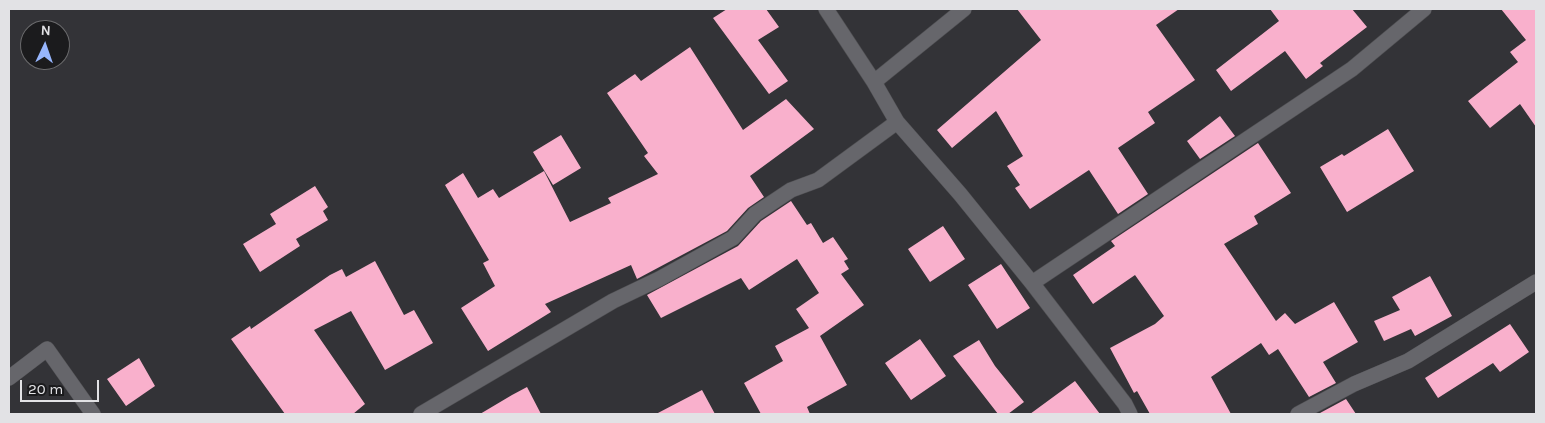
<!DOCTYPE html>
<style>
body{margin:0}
#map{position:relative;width:1545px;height:423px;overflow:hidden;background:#333337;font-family:Karla,sans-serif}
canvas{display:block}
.frame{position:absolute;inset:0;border:10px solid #e2e2e5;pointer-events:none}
.north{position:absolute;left:20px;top:20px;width:50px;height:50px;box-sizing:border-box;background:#1b1b1d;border:1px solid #6b6b6d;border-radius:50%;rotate:3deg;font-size:14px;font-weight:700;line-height:20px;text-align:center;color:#e2e2e5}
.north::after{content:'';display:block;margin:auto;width:18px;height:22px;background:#97b6fd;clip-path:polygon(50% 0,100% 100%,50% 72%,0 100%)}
.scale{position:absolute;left:20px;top:380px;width:79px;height:22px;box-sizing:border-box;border:2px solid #e2e2e5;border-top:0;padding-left:6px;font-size:15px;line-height:18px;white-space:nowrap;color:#e2e2e5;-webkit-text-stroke:4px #1b1b1d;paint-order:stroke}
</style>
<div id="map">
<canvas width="1545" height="423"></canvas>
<div class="frame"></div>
<div class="north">N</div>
<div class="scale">20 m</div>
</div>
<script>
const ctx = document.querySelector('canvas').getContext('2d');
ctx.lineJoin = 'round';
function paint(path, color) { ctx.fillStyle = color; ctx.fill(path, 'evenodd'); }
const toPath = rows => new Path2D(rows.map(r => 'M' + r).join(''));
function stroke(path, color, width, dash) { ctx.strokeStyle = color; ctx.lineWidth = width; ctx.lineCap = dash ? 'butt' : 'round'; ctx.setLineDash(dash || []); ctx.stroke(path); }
const building = toPath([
 [727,9,766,9,779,27,758,40,788,81,769,94,713,18],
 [1017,9,1179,9,1156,25,1195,80,1148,112,1155,123,1118,148,1148,194,1118,214,1089,170,1030,209,1015,188,1020,185,1007,166,1023,156,996,111,952,148,937,130,1041,40],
 [1270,9,1352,9,1367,27,1320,63,1323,66,1306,79,1285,51,1231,91,1216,70,1279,21],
 [1501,9,1536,9,1536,127,1520,104,1490,128,1468,101,1518,62,1510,52,1526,40],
 [690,47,743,130,786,99,814,129,750,176,764,197,748,208,727,231,637,279,631,265,545,304,551,312,488,351,461,308,495,286,483,263,489,260,445,185,463,173,478,198,493,189,499,198,544,171,570,222,611,203,608,198,658,174,644,156,648,153,607,93,635,74,641,81],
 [1220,116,1235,136,1200,159,1187,141],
 [1388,129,1414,171,1347,212,1320,167,1342,154,1344,156],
 [561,135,581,168,553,185,533,152],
 [1258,143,1291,193,1254,216,1258,224,1224,244,1276,321,1285,313,1295,324,1334,302,1358,342,1323,362,1336,383,1309,397,1278,349,1269,355,1261,343,1211,377,1231,414,1150,414,1137,391,1134,393,1110,348,1155,324,1164,316,1135,275,1093,304,1073,275,1115,246,1111,241],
 [315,186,328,207,323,211,328,220,296,239,300,246,260,272,243,244,276,224,270,214],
 [791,201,807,225,811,223,823,243,833,237,848,259,844,261,849,269,841,274,864,305,820,336,847,385,807,407,810,414,761,414,744,383,783,361,775,346,809,328,796,309,819,293,797,259,749,290,741,278,661,318,647,295,738,246,761,221],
 [943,226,965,259,930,282,908,249],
 [375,261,404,315,414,310,433,343,385,370,351,311,314,330,365,404,353,414,285,414,231,339,250,326,251,329,330,275,342,269,346,277],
 [1001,264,1030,308,997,329,968,285],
 [1430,276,1452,316,1415,336,1411,329,1384,341,1374,321,1400,310,1392,297],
 [1510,324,1529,352,1500,372,1493,363,1438,398,1425,378],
 [920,339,946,376,911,400,885,363],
 [979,340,995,366,1024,402,1008,414,998,414,953,356],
 [139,358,155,386,126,406,107,379],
 [1075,381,1100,414,1030,414],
 [527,387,541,414,480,414,512,395],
 [702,390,715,414,656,414],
 [1346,399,1356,414,1320,413]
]);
const minor = toPath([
 [826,9,874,82,897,122,960,194,1032,283,1125,404,1130,414],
 [874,82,964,9],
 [1032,283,1352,69,1424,9],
 [9,378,47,349,93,414],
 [421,414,613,301,659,279,733,238,755,214,791,190,818,180,897,122],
 [1298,414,1354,384,1408,361,1536,282]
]);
paint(building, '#f9b0cc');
stroke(minor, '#4f4f52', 16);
stroke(minor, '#66666b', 15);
</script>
